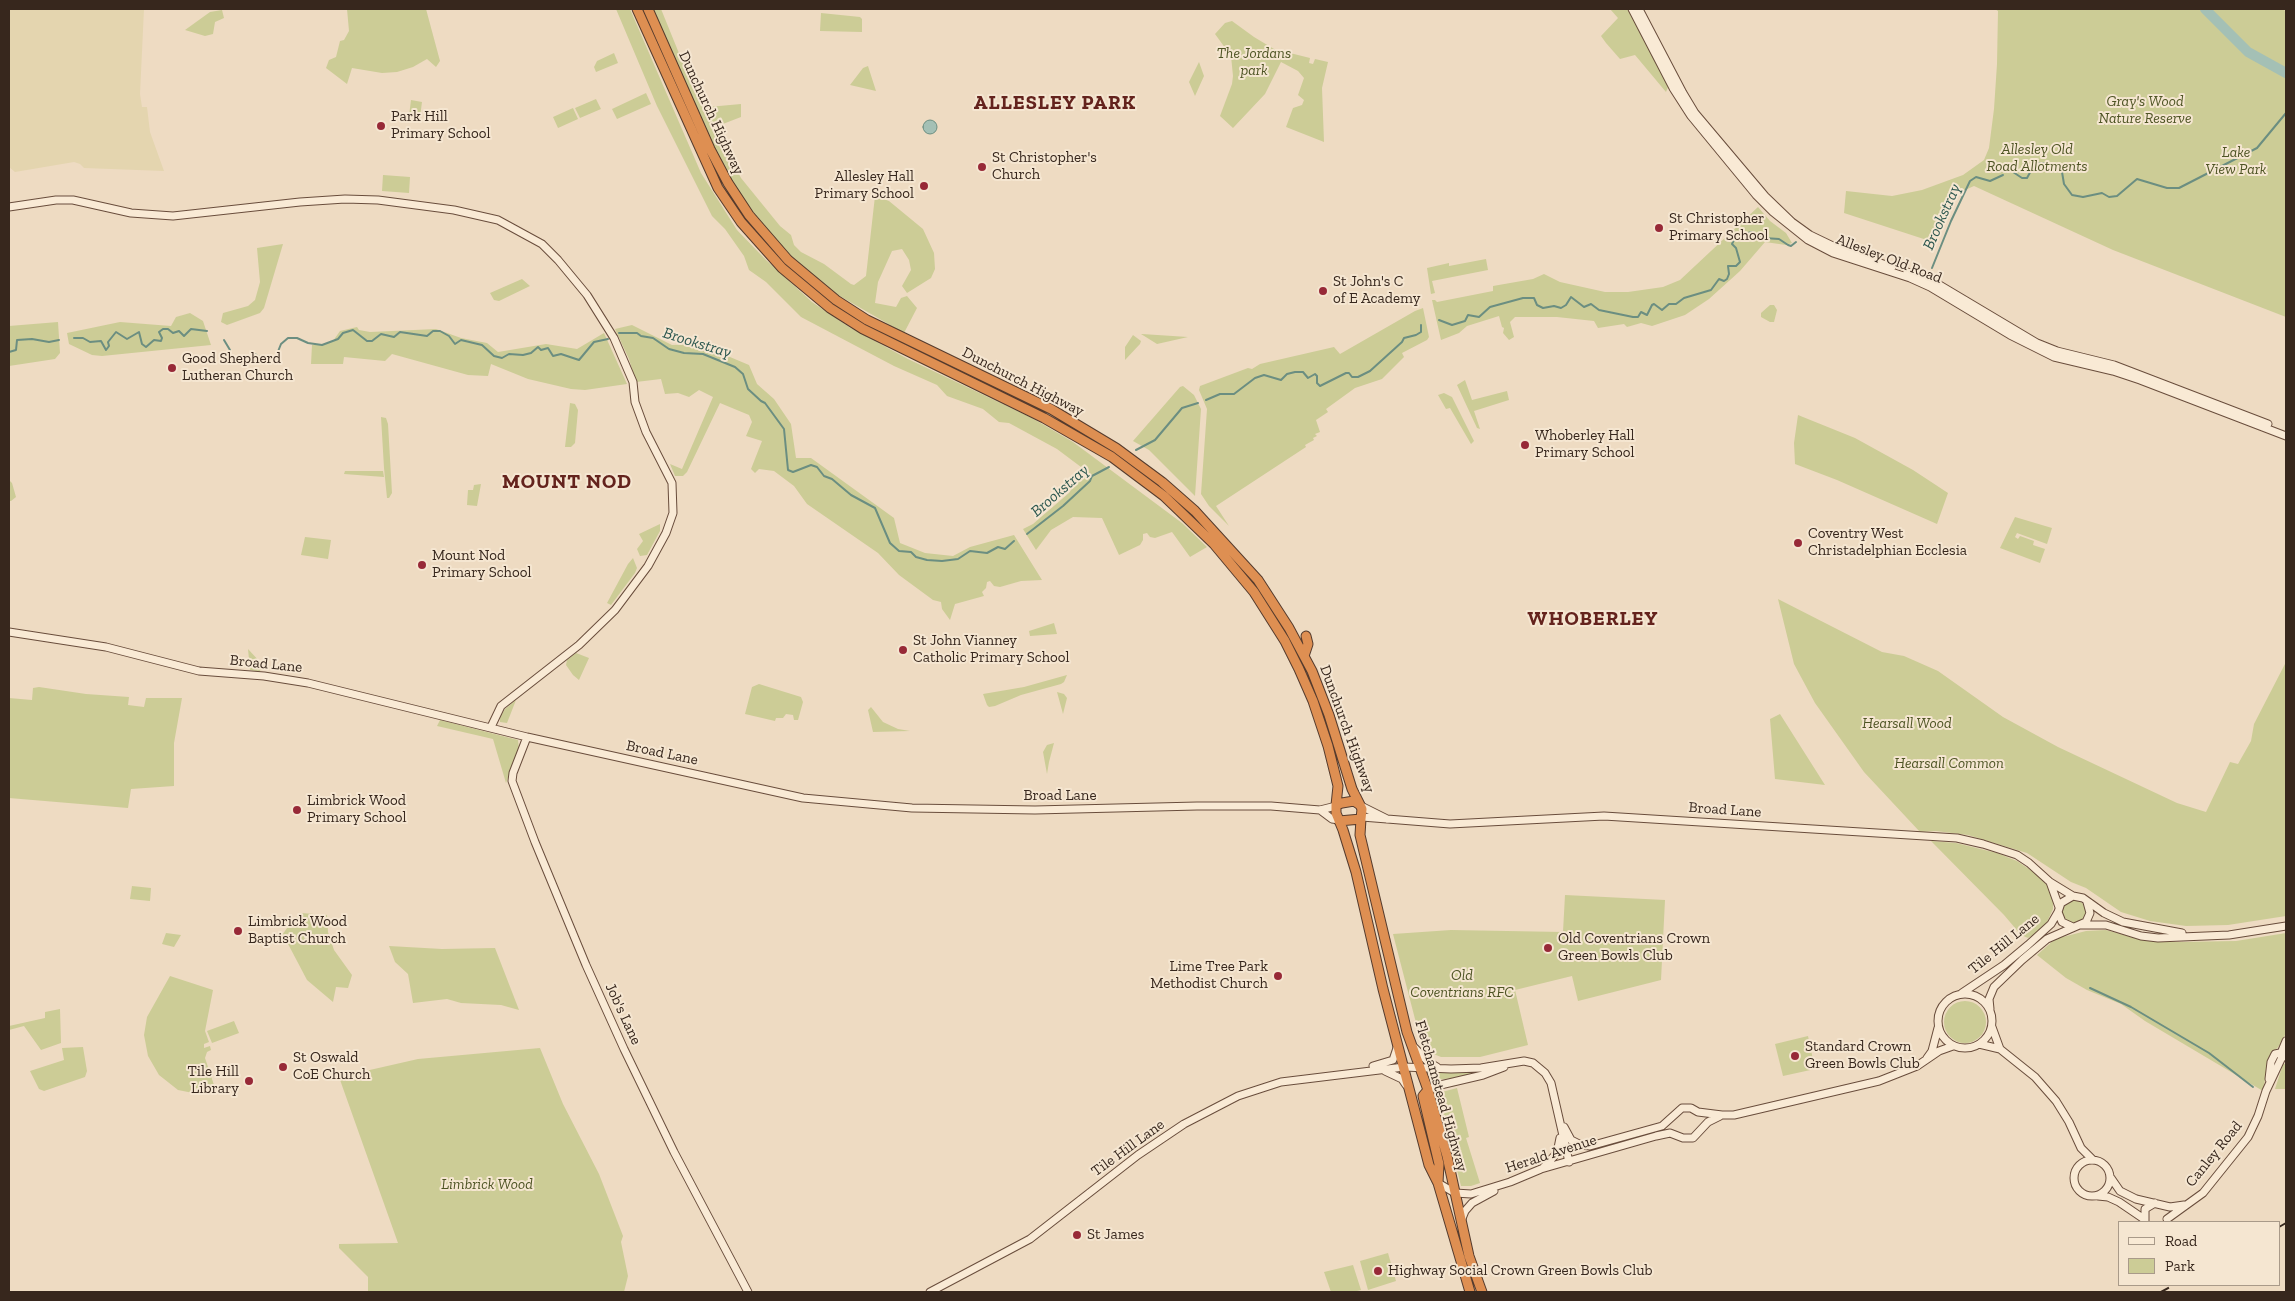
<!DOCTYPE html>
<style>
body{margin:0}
#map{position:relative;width:2295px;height:1301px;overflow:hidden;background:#eedbc2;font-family:"Zilla Slab",serif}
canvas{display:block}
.frame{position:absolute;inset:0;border:10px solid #37271d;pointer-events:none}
.legend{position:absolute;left:2118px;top:1221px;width:162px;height:65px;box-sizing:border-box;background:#f5e6d1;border:1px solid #a99a89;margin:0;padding:6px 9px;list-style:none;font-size:15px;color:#37271d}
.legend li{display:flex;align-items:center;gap:10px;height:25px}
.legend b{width:25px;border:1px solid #a99a89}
</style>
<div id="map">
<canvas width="2295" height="1301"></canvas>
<div class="frame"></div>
<ul class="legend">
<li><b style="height:6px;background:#f9ead5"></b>Road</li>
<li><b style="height:14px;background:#cccc96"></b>Park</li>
</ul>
</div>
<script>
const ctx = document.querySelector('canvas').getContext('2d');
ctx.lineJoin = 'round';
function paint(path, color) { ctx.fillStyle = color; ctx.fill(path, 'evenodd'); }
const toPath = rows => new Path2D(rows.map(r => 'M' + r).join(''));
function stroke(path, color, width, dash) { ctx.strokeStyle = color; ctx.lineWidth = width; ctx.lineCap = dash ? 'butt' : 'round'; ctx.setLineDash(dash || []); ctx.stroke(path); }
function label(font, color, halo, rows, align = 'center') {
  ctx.font = font + ' "Zilla Slab",serif'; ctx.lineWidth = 4; ctx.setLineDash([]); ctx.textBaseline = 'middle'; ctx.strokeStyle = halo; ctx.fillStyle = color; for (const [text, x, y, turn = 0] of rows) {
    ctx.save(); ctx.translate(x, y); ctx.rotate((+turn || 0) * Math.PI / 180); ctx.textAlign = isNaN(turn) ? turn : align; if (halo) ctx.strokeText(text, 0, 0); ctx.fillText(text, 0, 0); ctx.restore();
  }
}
const farmland = toPath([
 [9,9,144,9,140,94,142,107,147,107,150,132,164,171,84,168,80,164,74,162,15,172,9,167]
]);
const green = toPath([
 [347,9,426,9,440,61,436,67,427,59,413,67,397,72,382,73,352,68,347,84,326,68,329,60,336,57,340,41,344,40,349,31],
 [616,9,630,9,701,173,737,230,766,260,812,302,849,327,908,359,1032,418,1073,442,1182,523,1207,547,1190,557,1172,532,1155,538,1150,537,1147,533,1143,534,1143,540,1140,545,1119,555,1102,518,1073,517,1051,530,1036,550,1023,529,1033,524,1069,493,1085,470,1057,449,1009,423,999,422,983,409,947,396,937,385,894,366,801,317,766,282,749,270,744,256,725,229,712,216,657,106],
 [653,9,661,9,687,73,695,76,708,107,741,104,741,117,715,127,741,178,780,226,791,235,794,245,801,252,824,264,851,284,854,285,866,276,875,196,889,201,923,229,934,253,935,269,931,278,907,293,902,286,911,270,909,260,902,249,892,251,878,282,875,303,896,307,901,298,907,296,917,308,904,333,838,295,778,245,751,213,716,156],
 [1610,9,1630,9,1668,87,1666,92,1635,55,1620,59,1606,43,1601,36,1618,18],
 [1995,9,2281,9,2286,11,2286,317,2113,250,1974,186,1956,194,1936,243,1844,213,1846,191,1892,196,1922,190,1963,175,1984,160,1989,148,1994,109,1997,64,1998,11],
 [222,10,224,18,215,22,213,34,205,36,185,30,210,12],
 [821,13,860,17,862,19,862,32,820,31],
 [1232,21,1254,37,1274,49,1310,58,1309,63,1313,64,1315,59,1328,62,1322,88,1324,142,1286,127,1293,108,1302,105,1304,100,1298,95,1304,78,1298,71,1281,62,1265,94,1233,128,1220,116,1232,84,1233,76,1231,56,1215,34,1225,23],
 [614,53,618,63,596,72,594,67,597,61],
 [1199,62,1204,76,1195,96,1189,82],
 [868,66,876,91,850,85,863,68],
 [646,93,651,104,617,119,612,109],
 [596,99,601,109,580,118,575,108],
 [411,100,422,102,420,117,409,116],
 [573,108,578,119,558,128,553,117],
 [383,175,410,177,409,193,382,191],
 [1758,207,1770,221,1786,233,1792,243,1786,245,1765,242,1740,271,1709,299,1685,315,1652,326,1641,323,1627,327,1624,324,1598,328,1594,321,1557,317,1515,317,1510,322,1514,337,1509,340,1503,333,1504,328,1502,327,1499,316,1467,326,1459,333,1441,340,1432,300,1435,300,1437,302,1493,291,1493,286,1533,279,1544,274,1560,282,1605,292,1628,292,1663,287,1680,280],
 [283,244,264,308,260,313,227,325,221,322,223,313,248,306,255,300,260,282,257,248],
 [1486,259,1488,270,1432,281,1435,293,1431,294,1427,268,1449,263,1449,266],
 [522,279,530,286,499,301,494,300,490,293],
 [1770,305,1774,305,1777,310,1774,322,1770,322,1761,317,1761,313],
 [1423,308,1429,337,1427,340,1402,353,1404,357,1382,379,1355,388,1326,409,1328,412,1316,420,1320,432,1315,434,1317,436,1313,438,1314,440,1305,445,1306,447,1216,506,1229,526,1209,506,1201,494,1207,409,1199,390,1200,386,1248,368,1252,369,1260,364,1334,347,1340,354,1415,311],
 [190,313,203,321,211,345,102,356,92,355,69,344,67,333,120,322,171,326,176,317],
 [58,322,60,353,55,359,9,366,9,326],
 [632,325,672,345,699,344,749,365,757,384,774,399,791,424,796,458,811,458,894,518,900,543,925,553,953,556,970,547,1014,535,1042,580,1021,581,1000,587,994,586,990,581,987,582,986,588,982,592,984,596,955,604,950,620,942,609,941,602,933,600,899,575,878,553,807,504,794,486,774,471,759,469,755,473,751,469,762,441,746,436,752,422,749,415,720,403,687,472,683,476,675,476,670,464,682,469,713,397,699,390,689,397,678,393,665,394,661,379,636,382,629,359,615,329],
 [357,327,359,330,370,332,436,329,461,338,487,343,498,352,546,344,577,349,604,333,627,384,585,390,571,389,528,379,491,364,488,376,468,375,392,354,385,361,344,357,343,364,311,364,312,345,322,345,333,341,340,331],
 [1141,334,1142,334,1188,337,1157,344],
 [1133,335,1141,341,1140,344,1125,360,1125,347],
 [1465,380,1472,400,1507,391,1509,400,1474,411,1480,429,1477,428,1457,385],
 [1183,386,1194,395,1201,409,1195,496,1149,450,1133,441,1180,387],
 [1444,393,1452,397,1474,441,1471,444,1450,408,1446,409,1438,395],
 [570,403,575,404,578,410,575,443,571,447,565,447],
 [1798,415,1855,438,1913,470,1948,493,1937,524,1837,480,1795,464,1794,443],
 [381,417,386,418,388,424,392,493,389,498,387,498,384,468],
 [345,471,383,471,384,477,344,474],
 [9,480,12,483,16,497,11,501,9,501],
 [481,484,477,506,467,505,468,490,473,490,474,485],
 [2015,517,2052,528,2047,544,2017,533,2015,537,2018,539,2020,536,2034,541,2033,545,2045,549,2040,563,2000,548],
 [660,524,660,531,647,555,640,556,637,549,643,541,639,534],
 [305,537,331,540,328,559,301,555],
 [633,558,637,568,635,573,611,605,607,603,628,564],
 [1778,599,1882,652,1904,656,1938,671,2003,717,2058,747,2177,803,2206,812,2230,762,2238,764,2251,741,2254,724,2286,662,2286,916,2228,925,2186,926,2150,921,2121,912,2086,888,2071,882,2027,853,1968,835,1936,831,1920,832,1864,772,1815,703,1794,664],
 [1054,623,1057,634,1030,636,1029,631],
 [248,649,261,663,260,672,250,670],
 [576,653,589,658,579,680,573,675,566,665,567,660],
 [1067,675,1064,682,1061,684,1021,695,995,706,989,707,987,705,983,694,1024,687],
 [759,684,801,697,803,702,798,720,794,720,793,715,786,714,783,718,776,718,775,721,745,714,752,687],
 [39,687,86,694,129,697,128,705,144,707,146,698,182,698,174,743,174,786,131,789,128,808,9,798,9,698,32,700,33,688],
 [1057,692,1064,694,1067,698,1063,714],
 [516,700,507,723,500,722,500,717,505,709],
 [871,707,883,722,898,729,910,731,873,732,868,710],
 [1780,714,1825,785,1775,779,1770,719],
 [440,720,518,740,519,749,506,783,493,739,437,726],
 [1054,743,1049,762,1047,774,1043,752,1047,745],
 [1931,841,1956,843,1997,853,2017,861,2035,873,2048,886,2053,901,2053,909,2047,922,2037,933,2028,938,2021,935,2004,915],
 [132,886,151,888,150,901,130,899],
 [1565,895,1665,900,1661,980,1578,1001,1572,976,1515,990,1528,1045,1480,1057,1441,1057,1431,1053,1424,1043,1415,1019,1393,934,1451,930,1563,932],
 '2062 912a12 12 0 1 1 24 0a12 12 0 1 1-24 0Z',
 [301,913,327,915,328,932,334,950,352,975,348,988,336,987,333,1002,307,980,287,942,280,938,292,921],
 [2106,930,2138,939,2177,942,2236,941,2286,933,2286,1033,2279,1046,2269,1057,2263,1091,2145,1021,2121,1004,2087,990,2066,978,2037,955,2055,939,2086,931],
 [166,933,181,935,174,947,162,944],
 [389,946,442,949,495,948,519,1010,501,1005,461,1003,447,999,413,1003,408,974,395,962],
 [170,976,213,990,205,1031,209,1042,204,1044,204,1048,210,1046,211,1050,207,1052,205,1058,217,1094,203,1093,203,1095,178,1090,159,1075,148,1056,144,1035,147,1017],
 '1944 1022a21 21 0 1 1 42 0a21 21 0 1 1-42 0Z',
 [60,1009,61,1043,41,1050,24,1026,9,1030,9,1026,45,1018,45,1012],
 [234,1021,239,1033,212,1043,207,1031],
 [1808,1036,1815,1069,1783,1076,1775,1044],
 [83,1047,87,1071,85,1077,44,1091,39,1089,30,1071,64,1060,62,1048],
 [540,1048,563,1104,599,1174,623,1236,621,1242,628,1276,624,1292,368,1292,368,1277,339,1248,339,1244,398,1243,339,1077,418,1059],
 [2283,1064,2286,1064,2286,1089,2275,1089],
 [1430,1071,1473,1072,1487,1071,1463,1077,1436,1080],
 [1457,1088,1469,1137,1466,1138,1480,1183,1471,1186,1461,1186,1438,1093],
 [1388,1253,1396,1281,1368,1290,1360,1261],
 [1353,1265,1361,1290,1353,1292,1331,1292,1324,1272]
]);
const water = toPath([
 '923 127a7 7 0 1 1 14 0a7 7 0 1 1-14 0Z'
]);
const stream = toPath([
 [2013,172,2022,178,2027,178,2033,167,2038,163,2046,163,2062,172,2064,184,2072,195,2083,197,2102,193,2109,197,2117,196,2137,179,2167,188,2179,188,2257,148,2286,113],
 [1932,268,1951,221,1970,181,1976,177,1990,181,2003,175],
 [1439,320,1452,325,1465,321,1468,315,1479,317,1490,307,1523,298,1534,298,1537,305,1543,308,1554,306,1561,308,1566,305,1571,297,1584,307,1591,304,1599,310,1633,317,1638,317,1641,312,1647,315,1652,305,1654,304,1662,310,1669,304,1676,304,1684,298,1711,290,1719,279,1724,281,1727,279,1729,274,1728,266,1736,266,1740,262,1736,248,1732,244,1736,236,1752,232,1764,238,1779,239,1788,245,1791,246,1796,242],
 [619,333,637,333,641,336,653,338,669,349,684,353,703,354,735,367,743,374,748,389,761,401,765,403,784,429,788,470,793,472,811,465,817,467,824,476,832,479,851,495,875,508,890,543,899,551,911,552,916,557,927,560,942,561,958,559,970,551,987,553,998,547,1005,549,1014,541],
 [74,338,83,338,90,342,101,341,106,350,109,346,108,342,116,332,127,339,139,332,142,344,146,347,154,340,161,341,162,338,159,332,163,329,168,329,173,333,179,331,184,336,191,329,207,331],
 [224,340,230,350,230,360,246,365,255,354,263,359,275,359,281,344,288,338,297,338,308,343,322,345,338,339,343,333,353,330,367,341,372,341,381,334,394,337,400,332,427,336,433,331,440,331,449,336,455,344,461,340,482,345,494,356,502,358,509,354,523,355,531,353,538,347,541,350,548,348,553,356,561,354,579,360,594,342,608,339],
 [9,352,16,350,17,340,32,339,49,342,59,340],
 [1206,400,1220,394,1234,394,1255,378,1264,375,1281,380,1287,374,1295,372,1303,372,1308,378,1315,374,1317,376,1317,383,1320,386,1346,373,1349,373,1352,377,1358,377,1370,371,1402,342,1404,338,1416,335,1421,332,1421,325],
 [1136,450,1155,440,1182,408,1198,403],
 [1027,534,1063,506,1090,481,1092,476,1109,467],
 [2090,988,2131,1007,2209,1053,2253,1087]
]);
const river = toPath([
 [2205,9,2248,52,2286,73]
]);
const secondary = toPath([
 [1632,9,1673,88,1691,116,1756,195,1773,212,1808,240,1833,253,1910,278,1930,287,2010,335,2054,357,2113,371,2140,380,2286,436],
 [1639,9,1683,93,1695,113,1765,196,1792,222,1810,235,1837,248,1892,267],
 [9,207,56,200,73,200,131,213,173,216,300,202,345,199,378,200,454,210,498,220,542,244,558,260,587,295,614,338,633,382,635,402,646,432,672,483,673,513,666,533,648,566,615,610,579,645,501,706,491,727],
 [1907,272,1938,284,2037,343,2057,351,2114,365,2268,424],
 [9,632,106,647,199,671,264,676,308,683,527,737,803,798,912,808,1035,810,1197,806,1271,806,1320,810,1336,806],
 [527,737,513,773,512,781,535,842,586,965,624,1049,674,1152,748,1292],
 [1361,806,1387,819],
 [1320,810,1332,819,1339,820],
 [1362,817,1450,824,1604,816,1957,838,1983,844,2017,855,2029,863,2050,882,2073,896],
 [2050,882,2059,907],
 [2082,925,2106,925,2141,936,2158,938,2229,935,2286,926],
 [2073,927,2062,922,2058,912,2061,903,2073,896,2083,898,2104,913,2123,922,2182,933],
 [1962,993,2004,965,2028,945,2051,924,2058,912],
 '1938 1021a27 27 0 1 1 54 0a27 27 0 1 1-54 0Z',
 [1990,1009,1989,999,1994,987,2022,960,2047,939,2086,922,2090,913,2087,902],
 [1992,1027,2000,1049],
 [1979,1044,2000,1049,2035,1077,2056,1101,2069,1122,2081,1148,2093,1160],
 [1415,1048,1427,1061,1437,1067],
 [2281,1053,2286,1041],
 [1927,1058,1932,1051,1938,1028],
 [1373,1066,1393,1060,1397,1048],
 [1385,1071,1402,1079,1406,1085],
 [2269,1079,2271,1062,2275,1054,2280,1053,2286,1057],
 [1428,1090,1436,1086,1483,1075,1504,1067],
 [1564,1127,1571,1140,1581,1145,1590,1146,1662,1126,1682,1108,1691,1108,1698,1112,1722,1115,1734,1115,1879,1081,1917,1066,1939,1051,1953,1046],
 '2074 1178a18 18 0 1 1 36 0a18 18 0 1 1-36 0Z',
 [1543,1168,1557,1153,1560,1138],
 [2111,1178,2120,1191,2136,1199,2170,1207,2184,1205],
 [1438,1183,1455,1193,1471,1194,1510,1182,1541,1169,1656,1136,1670,1133,1683,1138,1693,1138,1708,1122,1720,1116],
 [2098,1196,2108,1197,2119,1202,2144,1219],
 [2167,1219,2203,1193,2248,1137,2258,1116,2266,1091,2283,1055],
 [1461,1221,1465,1211,1472,1203,1494,1191],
 [2145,1221,2145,1209,2155,1203],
 [930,1292,1030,1239,1138,1155,1184,1124,1238,1096,1281,1082,1404,1067,1451,1069,1481,1068,1524,1061,1533,1063,1545,1073,1551,1083,1569,1162]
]);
const highway = toPath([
 [637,9,718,188,741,222,782,268,830,308,863,329,1044,418,1112,457,1164,496,1214,544,1254,592,1285,641,1299,669,1313,701,1328,746,1338,786,1336,805],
 [648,9,710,149,728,183,749,215,788,260,836,300,867,320,1051,409,1116,448,1162,482,1195,511,1258,580,1289,628,1312,671,1329,715,1352,789,1362,809,1361,819,1339,821],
 [1304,656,1308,644,1306,636],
 [1360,805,1354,801,1342,803,1336,805,1336,813,1343,830,1356,872,1383,989,1429,1165,1438,1183,1470,1292],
 [1361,819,1360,835,1365,856,1407,1032,1428,1090,1447,1156,1469,1256,1482,1292],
 [1428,1090,1423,1096,1439,1164,1438,1183]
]);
const rail = toPath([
 [2279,1227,2286,1223],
 [2161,1292,2174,1285]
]);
const markers = [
 [381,126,5,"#972937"],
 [982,167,5,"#972937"],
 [924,186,5,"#972937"],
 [1659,228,5,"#972937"],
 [1323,291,5,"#972937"],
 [172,368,5,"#972937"],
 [1525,445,5,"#972937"],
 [1798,543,5,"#972937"],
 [422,565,5,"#972937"],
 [903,650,5,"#972937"],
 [297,810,5,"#972937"],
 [238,931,5,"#972937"],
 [1548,948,5,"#972937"],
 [1278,976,5,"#972937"],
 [1795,1056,5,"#972937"],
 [283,1067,5,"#972937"],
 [249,1081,5,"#972937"],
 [1077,1235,5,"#972937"],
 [1378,1271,5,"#972937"]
];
const parkNames = [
 ["The Jordans",1254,54],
 ["park",1254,71],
 ["Gray's Wood",2145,102],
 ["Nature Reserve",2145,119],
 ["Allesley Old",2037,150],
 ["Road Allotments",2037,167],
 ["Lake",2236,153],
 ["View Park",2236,170],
 ["Hearsall Wood",1907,724],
 ["Hearsall Common",1949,764],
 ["Old",1462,976],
 ["Coventrians RFC",1462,993],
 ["Limbrick Wood",487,1185]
];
const streetNames = [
 ["Dunchurch Highway",711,113,65],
 ["Allesley Old Road",1889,259,21],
 ["Dunchurch Highway",1023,382,27],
 ["Broad Lane",266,664,6],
 ["Dunchurch Highway",1347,729,70],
 ["Broad Lane",662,753,12],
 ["Broad Lane",1060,796],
 ["Broad Lane",1725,810,4],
 ["Tile Hill Lane",2004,944,-39],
 ["Job's Lane",623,1014,65],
 ["Fletchamstead Highway",1441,1096,74],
 ["Tile Hill Lane",1128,1148,-36],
 ["Herald Avenue",1551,1154,-18],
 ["Canley Road",2214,1154,-51]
];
const poiNames = [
 ["Park Hill",391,117],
 ["Primary School",391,134],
 ["St Christopher's",992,158],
 ["Church",992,175],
 ["Allesley Hall",914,177,"right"],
 ["Primary School",914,194,"right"],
 ["St Christopher",1669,219],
 ["Primary School",1669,236],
 ["St John's C",1333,282],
 ["of E Academy",1333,299],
 ["Good Shepherd",182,359],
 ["Lutheran Church",182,376],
 ["Whoberley Hall",1535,436],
 ["Primary School",1535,453],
 ["Coventry West",1808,534],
 ["Christadelphian Ecclesia",1808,551],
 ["Mount Nod",432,556],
 ["Primary School",432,573],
 ["St John Vianney",913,641],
 ["Catholic Primary School",913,658],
 ["Limbrick Wood",307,801],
 ["Primary School",307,818],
 ["Limbrick Wood",248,922],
 ["Baptist Church",248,939],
 ["Old Coventrians Crown",1558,939],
 ["Green Bowls Club",1558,956],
 ["Lime Tree Park",1268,967,"right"],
 ["Methodist Church",1268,984,"right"],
 ["Standard Crown",1805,1047],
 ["Green Bowls Club",1805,1064],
 ["St Oswald",293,1058],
 ["CoE Church",293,1075],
 ["Tile Hill",239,1072,"right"],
 ["Library",239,1089,"right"],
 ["St James",1087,1235],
 ["Highway Social Crown Green Bowls Club",1388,1271]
];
const waterNames = [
 ["Brookstray",1942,217,-66],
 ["Brookstray",697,343,17],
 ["Brookstray",1060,491,-41]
];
const districtNames = [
 ["ALLESLEY PARK",1055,103],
 ["MOUNT NOD",567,482],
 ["WHOBERLEY",1593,619]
];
paint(farmland, '#e4d5af');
paint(green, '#cccc96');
paint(water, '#a4c0b5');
stroke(water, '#6b8e81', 1);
stroke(stream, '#6b8e81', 2);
stroke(river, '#a4c0b5', 10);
stroke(secondary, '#694d3c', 9);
stroke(highway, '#553b2d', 11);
stroke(secondary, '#f9ead5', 7);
stroke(highway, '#de8f52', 9);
stroke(rail, '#37271d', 2, [9, 9]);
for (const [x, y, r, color] of markers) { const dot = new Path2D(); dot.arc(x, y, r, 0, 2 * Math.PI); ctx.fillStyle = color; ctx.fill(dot); stroke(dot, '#f5e6d1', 2); }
label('italic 15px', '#4e5424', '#f5e6d1', parkNames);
label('15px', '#37271d', '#f5e6d1', streetNames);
label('15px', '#37271d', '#f5e6d1', poiNames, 'left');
label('italic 16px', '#2c574f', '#f5e6d1', waterNames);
ctx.letterSpacing = '1px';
label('bold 20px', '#64231d', '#f5e6d1', districtNames);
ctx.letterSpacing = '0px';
</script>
